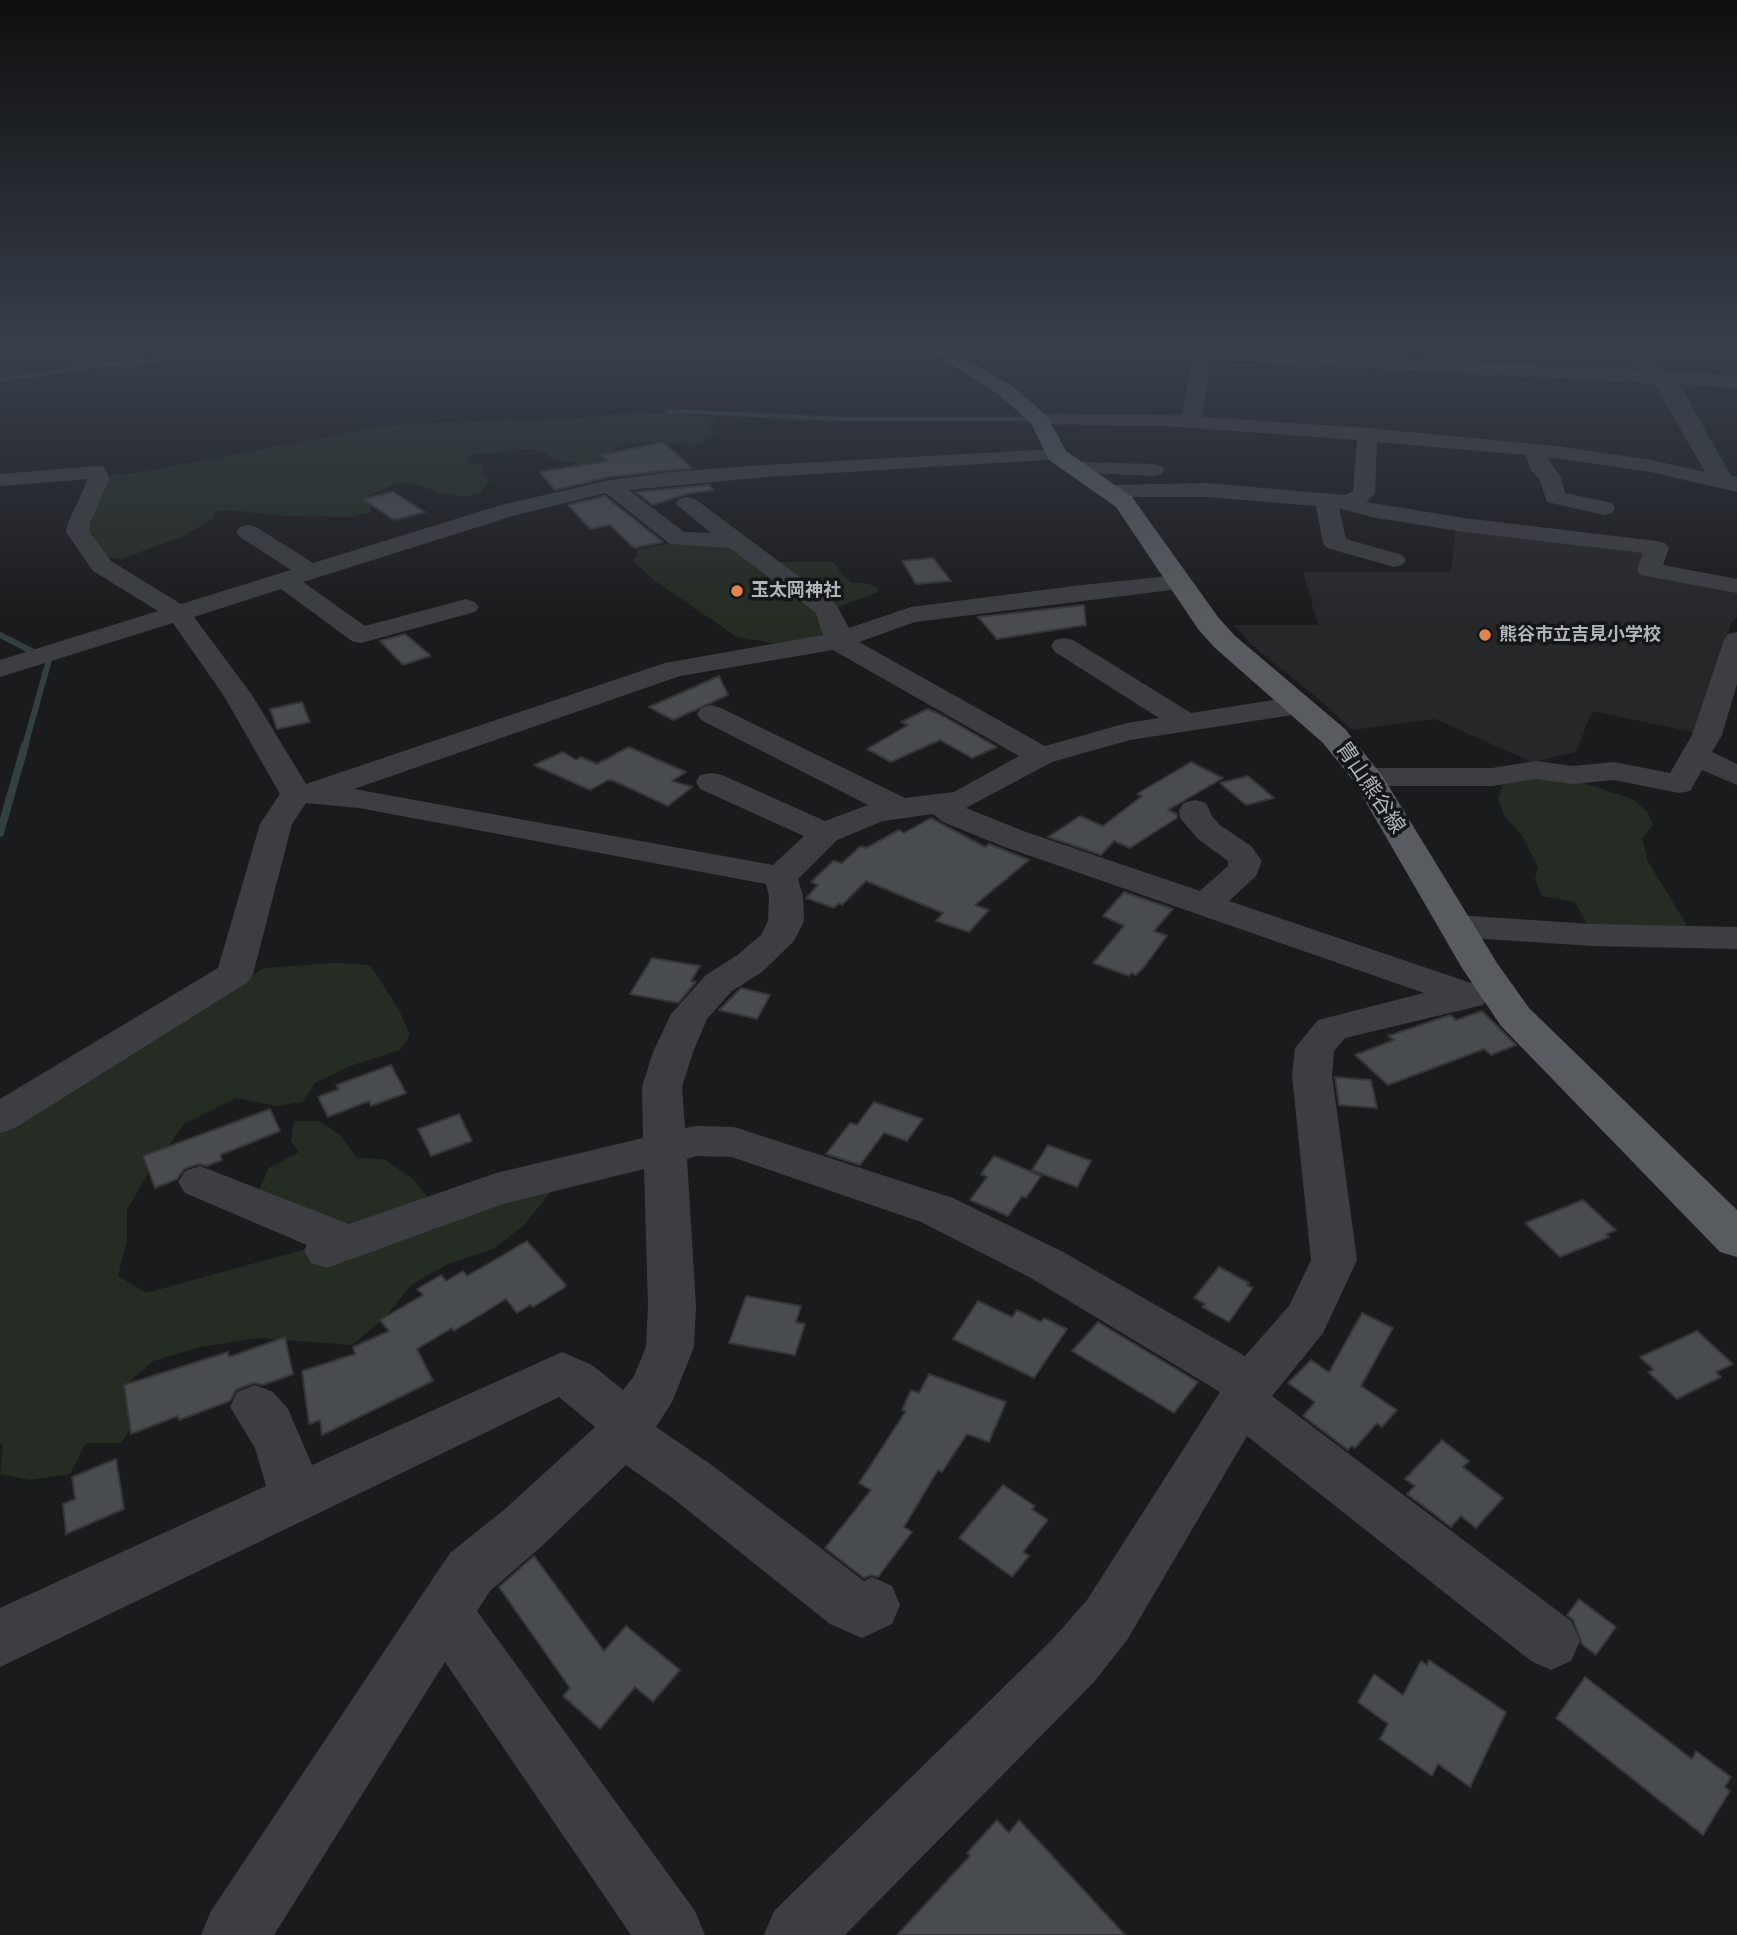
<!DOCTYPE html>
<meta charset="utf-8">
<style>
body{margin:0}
canvas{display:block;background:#1a1b1c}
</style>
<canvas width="1737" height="1935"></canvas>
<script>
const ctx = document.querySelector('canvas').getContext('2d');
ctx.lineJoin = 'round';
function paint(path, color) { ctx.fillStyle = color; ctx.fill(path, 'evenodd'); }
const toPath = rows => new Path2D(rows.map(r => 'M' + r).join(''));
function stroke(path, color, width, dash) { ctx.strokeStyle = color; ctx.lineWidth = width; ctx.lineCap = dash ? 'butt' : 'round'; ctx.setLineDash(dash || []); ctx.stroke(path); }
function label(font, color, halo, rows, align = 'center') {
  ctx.font = font + ' "Fira Sans","Noto Sans JP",sans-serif'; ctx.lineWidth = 7; ctx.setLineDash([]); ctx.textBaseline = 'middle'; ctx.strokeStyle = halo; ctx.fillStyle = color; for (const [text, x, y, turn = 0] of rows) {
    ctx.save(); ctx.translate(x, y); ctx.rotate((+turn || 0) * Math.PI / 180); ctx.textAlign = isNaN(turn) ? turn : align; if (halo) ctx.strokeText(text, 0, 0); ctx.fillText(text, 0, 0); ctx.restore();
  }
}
const built = toPath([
 [1456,526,1649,551,1643,571,1737,591,1737,617,1731,624,1697,733,1592,711,1576,752,1532,762,1435,719,1352,730,1321,701,1252,645,1234,625,1318,625,1303,572,1451,572]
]);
const green = toPath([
 [636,412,674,413,714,418,716,422,710,425,710,429,715,433,707,442,692,446,647,441,625,445,614,449,599,462,583,465,552,459,544,452,532,449,476,454,468,457,468,461,484,466,482,475,490,480,481,492,465,497,443,494,414,483,395,484,367,496,364,500,369,504,371,512,350,517,287,516,228,510,215,512,212,519,182,537,121,559,107,557,89,529,95,505,113,474,137,473,389,425,590,418],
 [674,542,728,544,758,562,834,562,843,576,852,583,865,583,877,587,878,592,820,614,828,632,812,638,784,645,737,637,654,580,632,560,638,556,636,550],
 [1517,778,1571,779,1632,799,1647,811,1653,825,1642,838,1648,862,1687,925,1670,929,1630,925,1589,928,1575,902,1542,896,1535,879,1538,867,1521,834,1505,817,1498,800,1502,786],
 [335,963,370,965,398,1008,410,1035,400,1050,353,1065,315,1083,302,1102,276,1106,236,1098,184,1124,147,1175,127,1210,127,1240,118,1276,146,1293,328,1243,258,1192,269,1168,299,1152,291,1141,294,1121,319,1121,340,1135,357,1158,384,1159,413,1179,440,1212,553,1189,523,1226,493,1249,450,1263,411,1285,385,1318,352,1345,258,1338,200,1347,153,1361,124,1387,140,1414,121,1443,86,1443,70,1474,30,1480,0,1474,3,1445,0,1444,0,1132,264,968]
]);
const streamFar2 = toPath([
 [0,358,95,348],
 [73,364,121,348],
 [0,380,93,366,160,360,156,353,165,348],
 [1675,380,1729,477],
 [668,411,843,419,1037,419],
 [1719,475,1737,479]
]);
const streamFar1 = toPath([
 [0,635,49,660,25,746]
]);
const stream = toPath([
 [0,833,25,745]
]);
const building = toPath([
 [663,442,692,468,609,477,555,490,540,472,607,461,601,455,663,442],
 [709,485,714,490,686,494,653,505,636,492,709,485],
 [393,492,425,512,394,520,363,499,393,492],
 [605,496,663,542,634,548,610,525,590,529,568,505,605,496],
 [933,558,951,581,916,584,902,561,933,558],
 [1084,605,1086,625,997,639,978,617,1084,605],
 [405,634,430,655,430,656,403,665,380,641,405,634],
 [719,676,728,695,673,720,649,707,719,676],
 [302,702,310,722,277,729,270,709,302,702],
 [928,709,945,717,997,747,972,758,940,740,891,762,867,749,908,725,901,722,928,709],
 [629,747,686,772,672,781,692,787,668,806,614,781,608,780,590,790,534,765,563,752,576,760,581,757,597,764,629,747],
 [1191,762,1223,778,1168,810,1177,814,1177,818,1130,848,1114,841,1101,855,1048,837,1080,816,1103,826,1142,796,1137,794,1191,762],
 [1248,776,1274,798,1246,805,1220,783,1248,776],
 [931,818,985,847,989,844,1029,860,975,905,989,910,969,932,936,921,943,913,866,881,842,905,839,903,834,908,806,898,818,885,811,882,833,861,842,863,861,846,866,848,899,830,904,833,931,818],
 [1124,892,1173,909,1154,931,1167,936,1144,967,1136,975,1131,973,1129,976,1093,963,1124,926,1103,916,1124,892],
 [652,958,700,966,691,981,696,982,678,1003,630,994,652,958],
 [741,988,770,995,757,1019,719,1010,741,988],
 [1482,1011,1516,1045,1491,1055,1484,1049,1388,1085,1355,1055,1394,1040,1388,1036,1441,1018,1451,1015,1456,1020,1482,1011],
 [391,1065,406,1093,371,1106,369,1101,328,1117,318,1097,339,1089,336,1085,391,1065],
 [1335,1077,1371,1080,1377,1108,1339,1105,1335,1077],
 [874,1102,923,1119,907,1141,884,1133,860,1165,826,1154,850,1123,857,1125,874,1102],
 [270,1109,280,1131,220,1155,222,1160,207,1166,199,1164,184,1169,177,1179,155,1188,143,1156,270,1109],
 [459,1114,472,1141,431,1156,418,1129,459,1114],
 [1048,1145,1091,1161,1077,1187,1032,1170,1048,1145],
 [994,1156,1041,1176,1026,1198,1022,1196,1008,1216,970,1200,987,1177,981,1174,994,1156],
 [1583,1200,1616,1230,1606,1234,1609,1237,1560,1257,1525,1223,1583,1200],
 [527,1241,566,1285,564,1288,533,1307,530,1305,517,1313,506,1299,454,1331,452,1328,417,1349,433,1381,322,1435,320,1420,309,1424,302,1371,355,1354,353,1347,389,1331,380,1320,423,1295,417,1289,441,1275,446,1281,463,1271,467,1276,527,1241],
 [1219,1267,1249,1283,1247,1285,1253,1288,1229,1322,1202,1307,1205,1304,1194,1298,1219,1267],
 [746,1296,801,1306,796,1322,805,1324,795,1355,729,1343,746,1296],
 [978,1301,1012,1317,1017,1310,1041,1322,1044,1318,1067,1329,1034,1378,953,1339,978,1301],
 [1362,1313,1393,1328,1361,1386,1397,1410,1382,1427,1377,1423,1355,1448,1351,1446,1348,1450,1303,1416,1315,1402,1288,1383,1311,1360,1329,1372,1362,1313],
 [1098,1322,1198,1382,1174,1413,1072,1351,1098,1322],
 [1697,1331,1733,1364,1716,1372,1721,1377,1677,1399,1648,1372,1654,1370,1640,1357,1697,1331],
 [285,1337,293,1374,263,1385,254,1383,236,1390,230,1401,179,1420,178,1416,131,1434,124,1385,228,1352,229,1357,285,1337],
 [929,1374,1006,1402,989,1442,967,1434,942,1472,938,1470,904,1527,912,1532,878,1577,871,1575,864,1578,825,1548,871,1490,859,1483,906,1411,902,1410,911,1390,919,1393,929,1374],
 [1442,1440,1469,1461,1463,1467,1503,1498,1476,1528,1461,1516,1451,1527,1407,1494,1415,1486,1405,1479,1442,1440],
 [116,1459,124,1509,66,1534,63,1504,75,1499,72,1477,116,1459],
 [1003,1485,1035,1506,1032,1509,1048,1520,1023,1552,1029,1556,1012,1577,959,1538,1003,1485],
 [534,1556,604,1651,626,1626,680,1670,653,1702,635,1687,600,1729,563,1696,570,1688,499,1587,534,1556],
 [1579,1599,1616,1627,1596,1655,1582,1644,1573,1620,1567,1615,1579,1599],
 [1429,1660,1506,1712,1470,1787,1438,1764,1432,1776,1380,1739,1388,1724,1358,1702,1374,1674,1403,1695,1421,1661,1427,1665,1429,1660],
 [1585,1677,1692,1759,1696,1751,1731,1777,1725,1787,1730,1791,1703,1835,1556,1718,1585,1677],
 [997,1820,1009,1833,1019,1820,1125,1935,897,1935,970,1856,967,1853,997,1820]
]);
const minor = toPath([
 [1061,348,1209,348,1641,371,1617,348,1636,348,1665,372,1737,376,1737,388,1674,384,1729,478,1737,480,1737,492,1651,472,1547,457,1561,478,1565,493,1612,503,1615,508,1612,513,1604,515,1547,502,1540,480,1531,470,1526,455,1377,442,1375,494,1366,502,1464,518,1657,541,1665,543,1669,548,1663,565,1737,579,1737,593,1640,575,1637,570,1643,553,1464,532,1371,517,1339,508,1346,539,1402,555,1406,560,1402,565,1394,567,1327,548,1323,543,1316,506,1206,497,1105,497,1102,492,1105,487,1113,485,1206,483,1346,495,1353,491,1357,440,1167,426,1033,424,1030,420,1040,414,1182,415,1193,359,1069,353,1061,348],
 [1211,360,1654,383,1705,472,1651,460,1556,446,1367,428,1202,417,1211,360],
 [1057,449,1064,451,1067,455,1064,459,765,477,629,490,684,532,711,533,676,504,679,499,687,497,695,499,836,604,849,628,911,607,1082,585,1179,575,1188,577,1191,582,1188,587,1179,589,915,622,859,642,1045,746,1127,723,1159,718,1055,652,1051,646,1055,640,1064,638,1073,640,1191,713,1299,696,1309,699,1313,705,1309,711,1299,714,1130,740,1052,762,966,808,1026,832,1200,891,1228,866,1228,861,1198,839,1180,818,1179,810,1184,803,1195,800,1206,803,1212,816,1220,825,1251,846,1262,861,1256,876,1229,901,1483,987,1489,996,1483,1005,1345,1038,1334,1051,1332,1075,1357,1260,1323,1333,1272,1396,1571,1621,1580,1641,1571,1661,1551,1670,1531,1661,1247,1436,1127,1640,1094,1682,845,1935,764,1935,774,1911,1052,1640,1087,1600,1220,1392,1031,1278,921,1222,732,1157,696,1156,687,1159,696,1306,694,1347,672,1402,656,1427,713,1466,864,1581,872,1577,892,1586,900,1605,892,1624,862,1638,830,1624,675,1500,626,1465,543,1545,490,1591,477,1611,695,1911,705,1935,631,1935,445,1662,274,1935,201,1935,211,1911,450,1553,505,1509,595,1427,559,1397,0,1667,0,1608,266,1486,255,1448,230,1407,237,1392,255,1385,273,1392,288,1409,312,1465,562,1352,592,1365,623,1390,634,1376,646,1347,648,1306,644,1169,503,1204,327,1268,311,1263,304,1250,307,1245,185,1193,178,1182,185,1171,200,1166,349,1224,496,1173,643,1138,642,1087,653,1052,671,1014,706,975,736,956,761,935,768,921,769,896,766,884,359,808,306,803,292,824,253,974,248,982,15,1128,0,1133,0,1099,218,968,260,824,280,794,224,696,173,623,0,677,0,660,158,611,93,571,66,532,68,523,88,479,0,486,0,474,96,466,104,467,110,478,90,523,90,532,111,561,181,604,291,570,240,537,236,532,240,527,248,525,256,527,313,563,501,505,610,480,670,472,765,465,1057,449],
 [606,493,670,544,730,548,816,613,823,635,665,663,306,784,252,695,194,617,281,589,352,641,361,643,475,612,479,607,475,602,466,599,365,626,303,582,516,515,606,493],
 [833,650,1019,756,954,792,905,798,721,708,711,705,701,708,697,714,701,720,868,805,825,821,722,775,711,773,700,775,696,782,700,789,804,836,773,865,354,789,680,676,833,650],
 [933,814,943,822,1002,846,1424,993,1318,1020,1295,1048,1292,1075,1311,1260,1289,1306,1245,1356,1063,1252,953,1198,734,1127,696,1126,685,1128,682,1087,693,1052,707,1019,732,991,762,972,794,941,804,921,803,896,798,879,837,840,883,821,933,814],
 [1074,462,1154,464,1161,466,1165,470,1161,474,1154,476,1067,472,1063,468,1067,464,1074,462],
 [1737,632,1737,684,1722,735,1712,752,1737,764,1737,785,1702,770,1690,791,1679,793,1614,780,1573,784,1536,779,1492,786,1367,786,1356,784,1352,777,1356,770,1367,768,1492,768,1536,761,1573,766,1614,762,1670,773,1692,735,1724,640,1728,634,1737,632],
 [1456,915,1592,924,1737,927,1737,949,1592,946,1456,937,1443,934,1438,926,1443,918,1456,915]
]);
const major = toPath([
 [926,348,948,348,1012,386,1047,416,1066,451,1132,497,1218,617,1234,635,1345,729,1383,777,1497,963,1529,1008,1737,1210,1737,1257,1720,1252,1501,1026,1462,968,1353,780,1323,743,1214,647,1198,629,1116,507,1049,460,1031,423,998,394,926,348]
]);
const markers = [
 [737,591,7,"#e3834c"],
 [1485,635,7,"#e3834c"]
];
const farPoinames = [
 ["玉太岡神社",751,591],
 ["熊谷市立吉見小学校",1499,635]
];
const streetNames = [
 ["胄山熊谷線",1370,788,56]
];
paint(built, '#262729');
paint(green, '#252c24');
stroke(streamFar2, '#333f41', 4.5);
stroke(streamFar1, '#333f41', 6);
stroke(stream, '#333f41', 8);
paint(building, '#494c4f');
stroke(building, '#343638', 2);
paint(minor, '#3c3e41');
paint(major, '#585c60');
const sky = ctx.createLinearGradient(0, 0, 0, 619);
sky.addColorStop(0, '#0e0f0f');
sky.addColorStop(0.56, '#383f4b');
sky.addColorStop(1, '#383f4b00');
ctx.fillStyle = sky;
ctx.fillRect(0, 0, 1737, 619);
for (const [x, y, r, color] of markers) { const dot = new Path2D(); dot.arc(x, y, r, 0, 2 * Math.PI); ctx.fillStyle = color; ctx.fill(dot); stroke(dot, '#151617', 2.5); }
label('bold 18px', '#aeb6bb', '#151617', farPoinames, 'left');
label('21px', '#aeb6bb', '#151617', streetNames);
</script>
